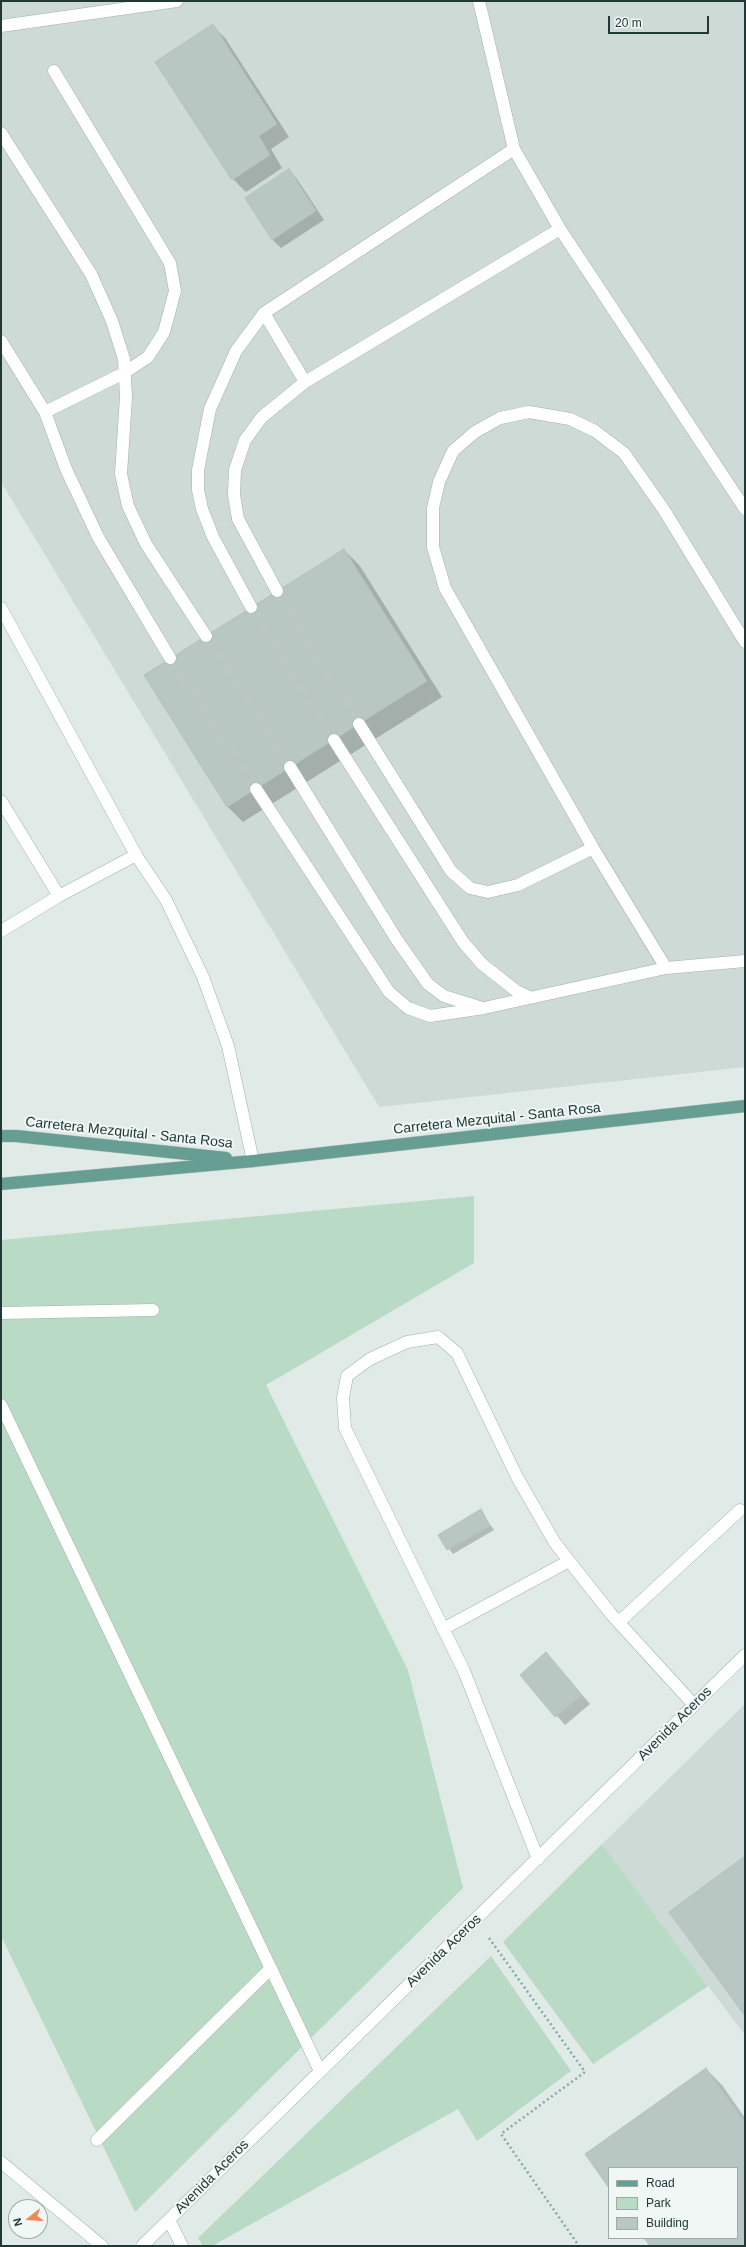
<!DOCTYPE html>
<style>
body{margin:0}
#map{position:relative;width:746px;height:2247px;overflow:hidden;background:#e0eae6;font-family:Arial,sans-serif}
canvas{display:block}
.frame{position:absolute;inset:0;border:2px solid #213935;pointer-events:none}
.legend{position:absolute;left:608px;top:2167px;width:130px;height:72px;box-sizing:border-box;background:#f0f7f4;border:1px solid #9daba8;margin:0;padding:5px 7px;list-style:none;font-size:12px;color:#213935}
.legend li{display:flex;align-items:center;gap:8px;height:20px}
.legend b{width:20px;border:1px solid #9daba8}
.north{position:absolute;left:8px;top:2199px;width:40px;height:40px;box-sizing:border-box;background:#f0f7f4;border:1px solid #9daba8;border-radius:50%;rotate:253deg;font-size:11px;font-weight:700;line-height:16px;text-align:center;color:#213935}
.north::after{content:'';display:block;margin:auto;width:14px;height:18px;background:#eb8b5c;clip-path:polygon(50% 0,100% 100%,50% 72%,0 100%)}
.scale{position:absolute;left:608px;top:16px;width:101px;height:18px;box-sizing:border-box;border:2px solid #213935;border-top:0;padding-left:5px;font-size:12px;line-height:14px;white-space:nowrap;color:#213935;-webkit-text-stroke:3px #f0f7f4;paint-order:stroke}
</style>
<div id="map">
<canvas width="746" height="2247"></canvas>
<div class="frame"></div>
<ul class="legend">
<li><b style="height:5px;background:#669e94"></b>Road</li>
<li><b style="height:11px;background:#b9dac5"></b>Park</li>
<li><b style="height:11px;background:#b8c7c2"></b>Building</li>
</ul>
<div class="north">N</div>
<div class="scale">20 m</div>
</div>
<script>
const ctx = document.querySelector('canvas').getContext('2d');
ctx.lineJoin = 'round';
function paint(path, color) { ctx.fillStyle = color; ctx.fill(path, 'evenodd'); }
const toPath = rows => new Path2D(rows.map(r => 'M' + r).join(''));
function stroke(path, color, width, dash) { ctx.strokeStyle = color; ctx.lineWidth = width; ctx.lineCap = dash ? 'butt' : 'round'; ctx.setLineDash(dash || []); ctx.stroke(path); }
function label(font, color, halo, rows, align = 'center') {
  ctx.font = font + ' Arial,sans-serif'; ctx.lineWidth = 4; ctx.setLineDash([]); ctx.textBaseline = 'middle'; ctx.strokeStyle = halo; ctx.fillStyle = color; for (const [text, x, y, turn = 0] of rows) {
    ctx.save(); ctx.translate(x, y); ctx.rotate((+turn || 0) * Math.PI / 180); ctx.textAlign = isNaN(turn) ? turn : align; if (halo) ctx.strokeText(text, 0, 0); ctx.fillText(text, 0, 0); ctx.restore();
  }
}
const built = toPath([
 [1,1,745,1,745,1067,379,1107,1,482],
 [745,1704,745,2035,602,1844]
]);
const green = toPath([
 [474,1196,474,1263,266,1385,408,1670,463,1888,135,2212,1,1936,1,1240],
 [602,1844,708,1986,593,2064,503,1942],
 [491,1956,571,2071,477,2141,458,2109,212,2246,203,2246,198,2238]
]);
const shadow = toPath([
 [213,26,225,38,289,137,271,149,282,168,246,192,233,179,156,62],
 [288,170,297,179,324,220,281,248,272,239],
 [344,550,360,566,442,697,243,822,227,806],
 [480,1511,494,1530,453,1554,439,1535],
 [546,1653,590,1704,565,1725,521,1675],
 [706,2069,722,2085,745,2118,745,2246,651,2246,646,2238,737,2238,737,2168,609,2168,609,2186,587,2155]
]);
const building = toPath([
 [213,24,277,124,259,136,270,155,232,180,155,62,213,24],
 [289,169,316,211,272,240,245,198,289,169],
 [344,549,427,681,227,807,144,675,344,549],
 [481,1509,490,1526,447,1550,438,1535,481,1509],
 [546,1652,582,1695,555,1717,520,1675,546,1652],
 [745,1856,745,2016,669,1912,745,1856],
 [706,2068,745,2123,745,2246,650,2246,644,2238,737,2238,737,2168,609,2168,609,2188,585,2154,706,2068]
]);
const minorTunnel = toPath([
 [277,591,359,724],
 [251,607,334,740],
 [206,636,290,767],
 [170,658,256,789]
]);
const path = toPath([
 [489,1938,585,2072,501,2134,579,2246]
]);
const minor = toPath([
 [479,1,514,149,560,229,745,509],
 [1,26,177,1],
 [1,133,91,274,112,321,124,359,126,397,121,474,128,506,146,544,206,636],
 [264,313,305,382],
 [1,341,45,412,66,469,98,537,170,658],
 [45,412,124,373,148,357,164,332,175,291,170,263,54,71],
 [277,591,238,519,234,495,235,470,245,440,262,417,305,382,560,229],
 [251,607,213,537,202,509,198,490,198,470,210,409,236,351,264,313,514,149],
 [1,608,136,855,166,900,203,977,228,1046,253,1161],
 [359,724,451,871,470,888,488,892,518,885,593,848],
 [334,740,463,942,482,964,515,990,529,997],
 [290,767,397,940,428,984,444,996,479,1007],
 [256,789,389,992,408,1008,430,1016,484,1008,666,968,745,961],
 [1,801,59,896],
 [1,931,59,896,136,855],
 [666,968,593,848,445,588,433,547,433,508,439,482,453,451,475,432,500,418,529,412,570,419,595,431,624,453,664,510,745,642],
 [1,1313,153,1310],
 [1,1405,320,2071],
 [619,1622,740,1510],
 [443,1629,569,1561],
 [538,1859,464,1671,345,1428,343,1398,347,1376,370,1359,407,1342,438,1337,457,1353,517,1477,555,1543,611,1614,694,1705],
 [97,2140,270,1969],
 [1,2162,102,2246],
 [169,2220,182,2246],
 [142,2246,745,1655]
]);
const major = toPath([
 [1,1136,16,1136,226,1158],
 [1,1184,253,1161,745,1106]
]);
const streetNames = [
 ["Carretera Mezquital - Santa Rosa",497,1119,-6],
 ["Carretera Mezquital - Santa Rosa",129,1133,6],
 ["Avenida Aceros",675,1724,-45],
 ["Avenida Aceros",444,1951,-44],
 ["Avenida Aceros",212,2177,-45]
];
paint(built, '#cedad5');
paint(green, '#b9dac5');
paint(shadow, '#0003');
paint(building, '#b8c7c2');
stroke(building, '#b2c3bd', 1);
stroke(minorTunnel, '#bac7c3', 12, [12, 6]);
stroke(minor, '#a3b1ad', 13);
stroke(major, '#bcc4c2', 13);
stroke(path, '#81aca2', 2.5, [2, 3]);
stroke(minor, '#fff', 12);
stroke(major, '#669e94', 12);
label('14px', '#213935', '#f0f7f4', streetNames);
</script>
